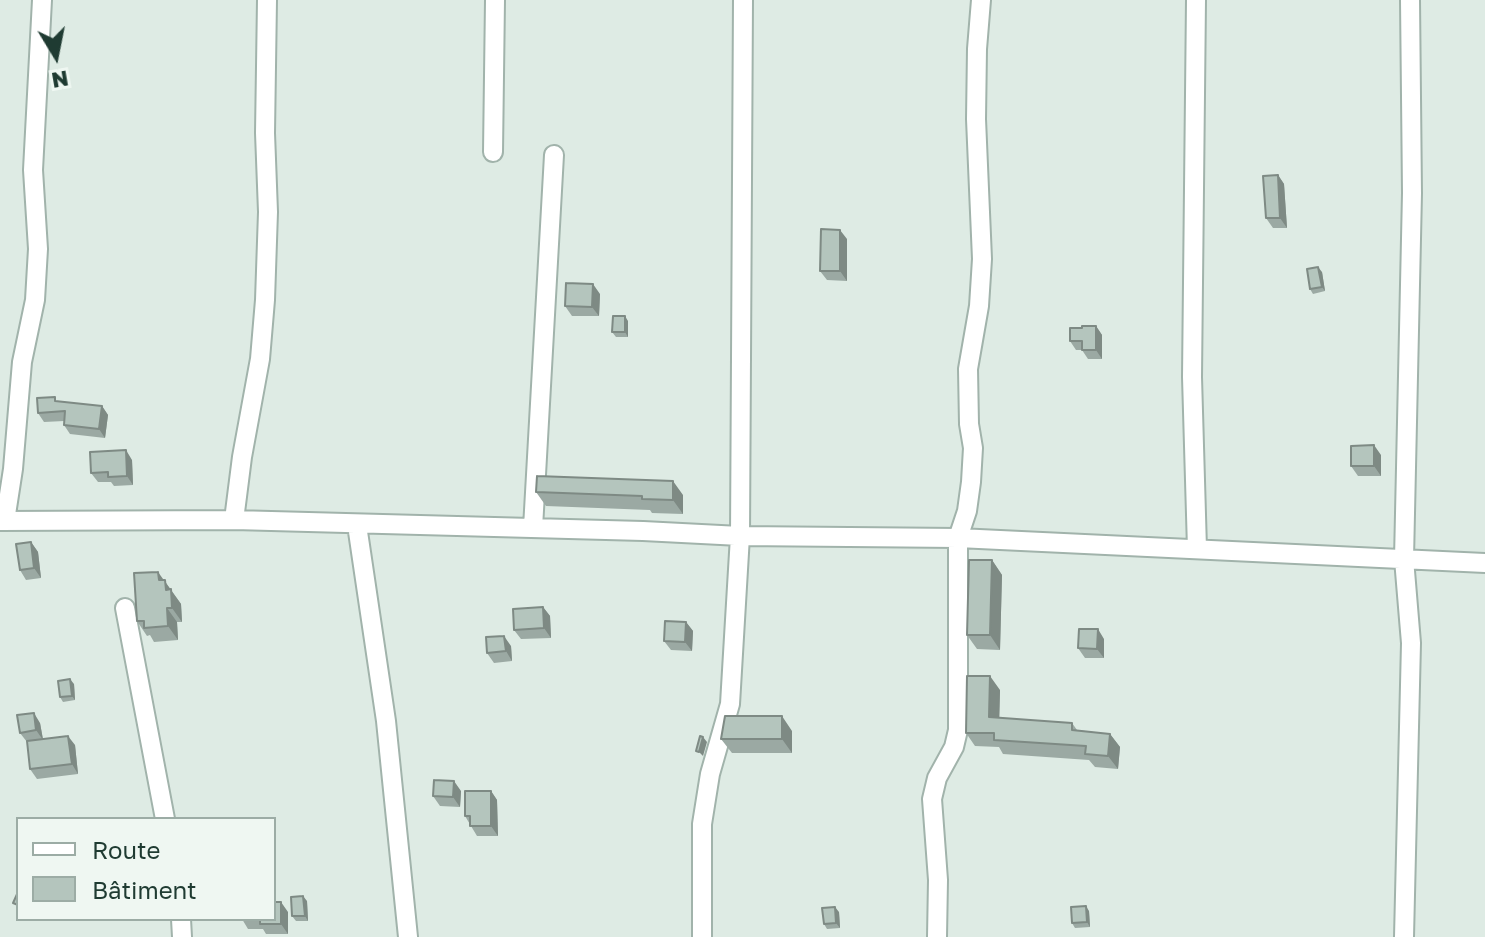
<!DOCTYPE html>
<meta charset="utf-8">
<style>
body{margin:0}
#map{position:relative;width:1485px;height:937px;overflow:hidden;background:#deebe4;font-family:"Golos Text",sans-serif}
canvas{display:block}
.legend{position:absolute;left:16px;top:817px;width:260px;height:104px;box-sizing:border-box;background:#eff7f2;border:2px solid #9caca5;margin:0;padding:10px 14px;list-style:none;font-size:24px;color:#1f3b32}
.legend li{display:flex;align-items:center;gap:16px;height:40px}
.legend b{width:40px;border:2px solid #9caca5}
.north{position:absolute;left:16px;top:16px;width:80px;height:80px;-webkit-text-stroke:6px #eff7f2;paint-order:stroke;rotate:170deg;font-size:22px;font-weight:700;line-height:32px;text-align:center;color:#1f3b32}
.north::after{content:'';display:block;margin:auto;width:28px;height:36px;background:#1f3b32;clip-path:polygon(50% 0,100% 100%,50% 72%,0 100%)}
</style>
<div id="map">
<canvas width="1485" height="937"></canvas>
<ul class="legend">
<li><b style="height:10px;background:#fff"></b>Route</li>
<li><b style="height:22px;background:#b4c5bd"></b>Bâtiment</li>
</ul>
<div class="north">N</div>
</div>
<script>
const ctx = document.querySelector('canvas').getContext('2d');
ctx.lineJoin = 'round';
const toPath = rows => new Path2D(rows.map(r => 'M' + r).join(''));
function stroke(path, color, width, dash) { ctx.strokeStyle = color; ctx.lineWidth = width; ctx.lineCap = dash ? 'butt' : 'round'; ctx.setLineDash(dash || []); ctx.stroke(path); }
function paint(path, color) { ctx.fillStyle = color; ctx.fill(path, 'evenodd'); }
const minor = toPath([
 [1196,0,1192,377,1197,549],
 [493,152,495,0],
 [234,520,242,457,260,359,265,300,268,212,265,133,267,0],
 [0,521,234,520,643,531,740,536,958,538,1485,563],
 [5,521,13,469,22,362,35,300,38,249,33,170,42,0],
 [357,525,386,721,408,937],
 [533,528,554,155],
 [125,608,165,819],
 [181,919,182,937],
 [702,937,702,824,710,774,730,704,740,536,743,0],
 [937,937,938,880,932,799,937,778,954,747,958,730,958,538,967,511,971,482,973,448,969,424,968,369,979,306,982,259,976,119,977,49,981,0],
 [1404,937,1411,643,1404,559,1412,193,1410,0]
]);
const wall = toPath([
 [1278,175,1284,184,1287,228,1273,228,1266,218],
 [847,239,847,281,827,280,820,271],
 [1322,272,1325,291,1313,294,1310,289],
 [600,294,599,316,572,316,565,306],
 [628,321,628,337,616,337,612,332],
 [1096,326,1102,335,1102,359,1088,359,1082,350,1076,350,1070,341,1082,328],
 [58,401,102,406,108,415,105,438,70,434,64,425,64,421,44,422,38,413],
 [1381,455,1381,476,1358,476,1351,466],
 [132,460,133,485,114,486,111,482,98,482,91,473],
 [536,492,683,495,683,514,652,513,650,510,546,506],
 [31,542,38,552,41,578,26,580,20,570],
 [992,560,1002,575,1000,650,977,649,967,635],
 [164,580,181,604,182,622,177,622,178,640,154,642,150,635,147,636,137,621],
 [543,607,550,616,551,638,521,639,514,630],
 [686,622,693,631,692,651,671,650,664,641],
 [1104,639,1104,658,1085,658,1078,648],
 [511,646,512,661,494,663,487,653],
 [74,684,75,700,63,702,60,697],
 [1000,690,999,718,1072,723,1077,730,1110,734,1120,747,1118,769,1095,767,1089,760,1003,754,999,747,975,746,966,733],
 [40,723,43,739,75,745,78,774,37,779,30,769,27,742,20,733],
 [792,731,792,753,732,753,721,739],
 [461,791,460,807,440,806,433,796],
 [491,791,497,800,498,836,477,836,465,816],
 [307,901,308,921,296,921,292,916],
 [1089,911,1090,927,1075,928,1072,923],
 [288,912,288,934,266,934,263,929,248,929,242,919],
 [839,912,840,928,827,929,824,924]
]);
const shadedWall = toPath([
 [1278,175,1284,184,1287,228,1280,218],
 [840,230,847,239,847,281,840,271],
 [1318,267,1322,272,1325,291,1322,287],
 [593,284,600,294,599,316,592,307],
 [625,316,628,321,628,337,625,332],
 [1096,326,1102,335,1102,359,1096,350],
 [102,406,108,415,105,438,99,429],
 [1374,445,1381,455,1381,476,1374,466],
 [126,450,132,460,133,485,127,476],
 [673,481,683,495,683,514,673,500],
 [31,542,38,552,41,578,34,568],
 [992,560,1002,575,1000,650,990,635],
 [158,572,181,604,182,622,172,608,159,580],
 [543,607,550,616,551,638,544,628],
 [167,608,177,622,178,640,168,626],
 [686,622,693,631,692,651,685,642],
 [1098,629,1104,639,1104,658,1097,649],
 [504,636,511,646,512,661,506,651],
 [990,676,1000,690,999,731,989,717],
 [70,679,74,684,75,700,72,696],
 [34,713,40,723,43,740,36,730],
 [782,716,792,731,792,753,782,739],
 [1110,734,1120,747,1118,769,1108,756],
 [68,736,75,745,78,774,72,764],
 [703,737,707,742,703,756,699,752],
 [454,781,461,791,460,807,453,797],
 [491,791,497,800,498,836,491,826],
 [303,896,307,901,308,921,305,916],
 [281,902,288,912,288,934,281,924],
 [1086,906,1089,911,1090,927,1087,922],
 [835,907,839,912,840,928,836,923]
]);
const building = toPath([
 [1278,175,1280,218,1266,218,1263,176,1278,175],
 [821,229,840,230,840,271,820,271,821,229],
 [1318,267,1322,287,1310,289,1307,269,1318,267],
 [566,283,593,284,592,307,565,306,566,283],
 [613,316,625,316,625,332,612,332,613,316],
 [1082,326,1096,326,1096,350,1082,350,1082,341,1070,341,1070,328,1082,328,1082,326],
 [55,397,55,401,102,406,99,429,64,425,65,411,38,413,37,398,55,397],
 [1374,445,1374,466,1351,466,1351,446,1374,445],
 [126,450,127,476,108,477,108,472,91,473,90,452,126,450],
 [537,476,673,481,673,500,642,499,642,496,536,492,537,476],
 [31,542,34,568,20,570,16,544,31,542],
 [969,560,992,560,990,635,967,635,969,560],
 [158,572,159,580,165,580,166,590,171,589,172,608,167,608,168,626,144,628,144,621,137,621,134,573,158,572],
 [543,607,544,628,514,630,513,609,543,607],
 [665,621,686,622,685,642,664,641,665,621],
 [1079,629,1098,629,1097,649,1078,648,1079,629],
 [504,636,506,651,487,653,486,637,504,636],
 [967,676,990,676,989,717,1072,723,1072,730,1110,734,1108,756,1085,754,1086,746,994,740,994,733,966,733,967,676],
 [70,679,72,696,60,697,58,681,70,679],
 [34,713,36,730,20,733,17,715,34,713],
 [725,716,782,716,782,739,721,739,725,716],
 [68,736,72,764,30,769,27,741,68,736],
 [700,736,703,737,699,752,696,751,700,736],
 [434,780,454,781,453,797,433,796,434,780],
 [465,791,491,791,491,826,470,826,470,816,465,816,465,791],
 [18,892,18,905,13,903,18,892],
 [303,896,305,916,292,916,291,897,303,896],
 [274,902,281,902,281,924,260,924,260,919,274,919,274,902],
 [1086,906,1087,922,1072,923,1071,907,1086,906],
 [835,907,836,923,824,924,822,908,835,907]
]);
stroke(minor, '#a1b3ab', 22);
stroke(minor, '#fff', 18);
paint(wall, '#9ba9a3');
paint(shadedWall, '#7e8a84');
paint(building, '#b4c5bd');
stroke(building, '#7e8a84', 2);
</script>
